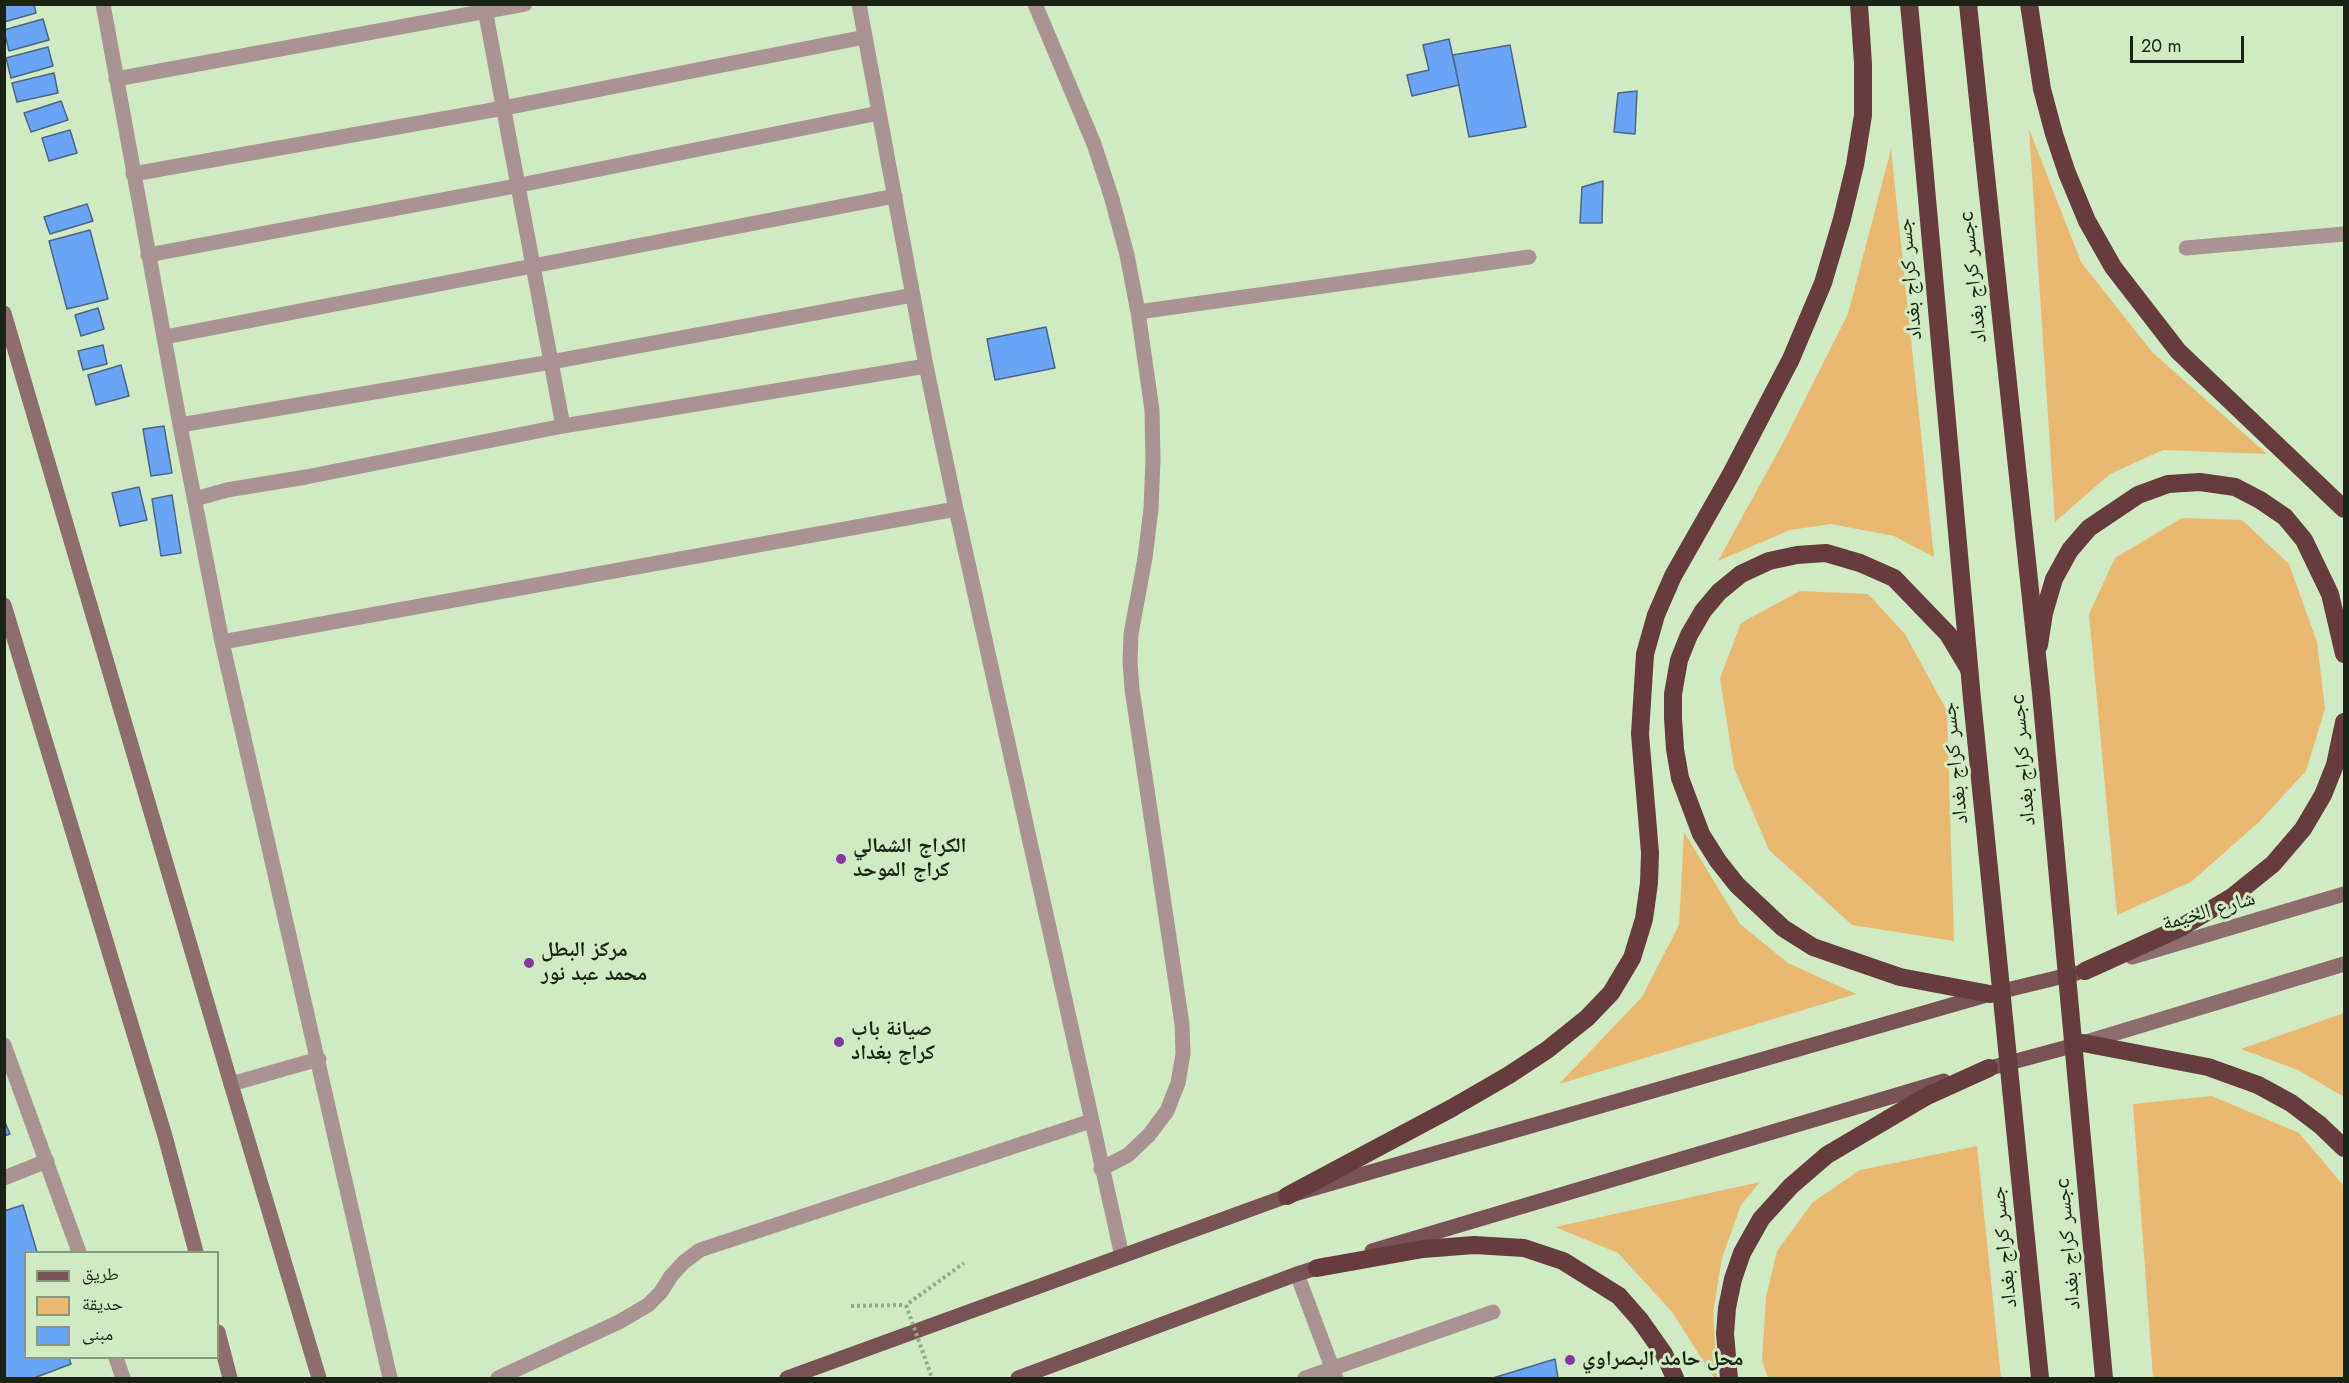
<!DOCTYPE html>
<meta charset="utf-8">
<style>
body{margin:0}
#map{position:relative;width:2349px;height:1383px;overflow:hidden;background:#d0eac3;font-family:Jost,"Noto Naskh Arabic",sans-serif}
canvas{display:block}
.frame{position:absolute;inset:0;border:6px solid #1a2315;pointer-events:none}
.legend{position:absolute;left:24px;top:1251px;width:195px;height:108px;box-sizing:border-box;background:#d0eac3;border:2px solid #879a7d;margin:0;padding:8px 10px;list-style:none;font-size:18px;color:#1a2315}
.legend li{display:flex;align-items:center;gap:12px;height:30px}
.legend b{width:30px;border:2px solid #879a7d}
.scale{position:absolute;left:2130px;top:36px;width:114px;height:27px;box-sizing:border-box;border:3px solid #1a2315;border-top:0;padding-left:8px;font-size:18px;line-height:21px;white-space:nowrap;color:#1a2315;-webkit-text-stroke:4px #d0eac3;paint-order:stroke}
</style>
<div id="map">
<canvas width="2349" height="1383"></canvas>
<div class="frame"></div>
<ul class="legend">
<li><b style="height:8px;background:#785254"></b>طريق</li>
<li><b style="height:16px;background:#eab971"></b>حديقة</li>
<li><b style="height:16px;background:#69a5f4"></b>مبنى</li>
</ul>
<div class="scale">20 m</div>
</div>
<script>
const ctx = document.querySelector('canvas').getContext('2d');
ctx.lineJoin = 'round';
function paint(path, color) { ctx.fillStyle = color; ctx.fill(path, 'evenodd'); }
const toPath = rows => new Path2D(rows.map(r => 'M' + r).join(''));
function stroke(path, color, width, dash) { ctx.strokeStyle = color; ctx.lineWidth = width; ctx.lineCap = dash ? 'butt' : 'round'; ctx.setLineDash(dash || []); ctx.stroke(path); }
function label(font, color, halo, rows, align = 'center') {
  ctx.font = font + ' Jost,"Noto Naskh Arabic",sans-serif'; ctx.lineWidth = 6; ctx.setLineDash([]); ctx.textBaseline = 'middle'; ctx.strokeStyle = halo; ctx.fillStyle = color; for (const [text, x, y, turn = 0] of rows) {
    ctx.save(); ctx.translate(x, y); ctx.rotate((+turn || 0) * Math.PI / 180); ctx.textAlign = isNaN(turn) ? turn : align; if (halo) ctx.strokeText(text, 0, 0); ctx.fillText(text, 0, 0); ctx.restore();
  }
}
const green = toPath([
 [2029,129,2081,262,2152,352,2267,454,2163,450,2110,474,2055,522],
 [1891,149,1934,557,1894,536,1831,524,1790,530,1718,561,1785,439,1848,314],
 [2182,518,2242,520,2289,564,2317,642,2325,709,2306,771,2259,822,2191,882,2117,915,2089,614,2115,558],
 [1800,591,1868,594,1905,634,1947,711,1954,941,1852,925,1769,850,1734,768,1720,678,1741,623],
 [1684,832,1740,924,1788,963,1856,994,1559,1084,1642,997,1679,925],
 [2344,1013,2344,1097,2298,1070,2241,1049],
 [2212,1096,2299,1133,2344,1186,2344,1378,2153,1378,2133,1104],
 [1977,1146,2001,1378,1768,1378,1762,1360,1766,1297,1777,1251,1813,1202,1860,1170],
 [1760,1182,1741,1205,1722,1258,1713,1312,1717,1378,1714,1378,1672,1312,1618,1253,1555,1227]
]);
const building = toPath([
 [4,4,34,4,36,13,4,22,4,4],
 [43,19,49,40,9,51,4,30,43,19],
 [1449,39,1459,85,1412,96,1407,75,1429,70,1423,45,1449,39],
 [1510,45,1526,127,1469,137,1453,55,1510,45],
 [48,47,53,66,11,78,6,58,48,47],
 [54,73,58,93,17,102,12,83,54,73],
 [1637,91,1635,134,1614,132,1618,93,1637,91],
 [61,101,68,120,31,132,24,113,61,101],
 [70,130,77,153,49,161,42,138,70,130],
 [1603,181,1602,223,1580,223,1582,187,1603,181],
 [87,204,93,221,50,234,44,217,87,204],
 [90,230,108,299,67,309,49,241,90,230],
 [98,308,104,329,81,336,75,315,98,308],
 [1046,327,1055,368,995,380,987,339,1046,327],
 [103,345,107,364,83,370,78,351,103,345],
 [121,365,129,396,96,405,88,375,121,365],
 [164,426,172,473,151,476,143,429,164,426],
 [139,487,147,520,120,526,112,493,139,487],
 [172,495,181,553,161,556,152,499,172,495],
 [4,1120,10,1134,4,1136,4,1120],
 [23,1205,37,1252,26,1252,26,1358,69,1358,71,1364,34,1378,4,1378,4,1211,23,1205],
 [1555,1359,1558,1378,1493,1378,1555,1359]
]);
const path = toPath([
 [909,1303,964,1263],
 [851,1306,902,1305]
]);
const lane = toPath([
 [103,4,180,425,222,642,956,509],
 [484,4,563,426],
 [859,4,926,366,956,509,1122,1256],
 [1035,4,1094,144,1112,199,1127,255,1138,312,1152,410,1153,460,1151,509,1145,558,1131,634,1130,662,1132,689,1182,1024,1183,1054,1178,1083,1167,1111,1149,1135,1128,1155,1101,1169],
 [116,79,525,4],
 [133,174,504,108,865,37],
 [148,255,505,188,879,113],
 [1138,312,1529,257],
 [165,337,895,196],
 [180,425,551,362,913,295],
 [195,499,227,490,306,477,563,426,926,366],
 [222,642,390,1378],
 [231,1084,319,1059],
 [498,1378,619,1322,648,1305,661,1292,671,1276,684,1262,700,1250,1091,1121]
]);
const street = toPath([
 [2186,248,2344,234],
 [4,1045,79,1252],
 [4,1178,47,1161],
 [1297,1274,1336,1378],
 [116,1358,123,1378],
 [1305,1378,1493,1312]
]);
const secondary = toPath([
 [4,313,231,1084,319,1378],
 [4,605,165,1136,196,1252],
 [2132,957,2344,894],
 [2083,1043,2344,964],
 [218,1332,230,1378]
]);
const primary = toPath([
 [1979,1071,2083,1043],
 [1372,1251,1944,1081],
 [787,1378,1287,1196,1990,994,2077,973],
 [1018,1378,1297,1274,1326,1265]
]);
const highway = toPath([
 [1909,4,1922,143],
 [1968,4,1982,138],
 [2029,4,2042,89,2054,134,2067,173,2087,221,2113,267,2178,351,2344,509],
 [2039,645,2044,613,2054,579,2070,550,2089,528,2138,495,2168,484,2200,482,2235,487,2260,500,2285,517,2304,540,2330,594,2344,654],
 [1969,669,1948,634,1894,578,1860,563,1826,553,1797,555,1769,561,1741,574,1719,592,1703,611,1689,635,1679,660,1673,694,1673,718,1675,749,1680,778,1701,834,1718,861,1737,885,1783,928,1813,947,1900,977,1990,994],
 [2085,971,2180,928,2232,897,2273,864,2303,829,2323,795,2335,765,2344,722],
 [2083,1043,2208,1067,2258,1085,2291,1103,2320,1125,2344,1148],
 [1287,1196,1452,1108,1509,1075,1547,1050,1587,1018,1611,993,1632,958,1644,919,1649,883,1650,853,1640,734,1645,654,1656,615,1673,576,1731,474,1791,359,1823,283,1842,219,1855,165,1863,115,1863,64,1859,4],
 [1317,1268,1423,1249,1474,1245,1524,1248,1563,1261,1619,1296,1640,1320,1664,1354,1675,1378],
 [1729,1378,1725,1334,1727,1308,1733,1279,1742,1253,1761,1219,1791,1186,1827,1155,1927,1096,1989,1068]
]);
const pathBridge = toPath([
 [906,1305,932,1378]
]);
const highwayBridge = toPath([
 [1982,138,2041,693,2104,1378],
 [1922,143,1972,699,2040,1378]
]);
const markers = [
 [841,859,6,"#8735a4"],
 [529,963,6,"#8735a4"],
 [839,1042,6,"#8735a4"],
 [1570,1360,6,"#8735a4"]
];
const streetNames = [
 ["جسر كراج بغدادc",1974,277,-96],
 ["جسر كراج بغداد",1911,279,-95],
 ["جسر كراج بغدادc",2024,760,-95],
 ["جسر كراج بغداد",1956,763,-96],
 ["شارع الخيمة",2209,912,-16],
 ["جسر كراج بغدادc",2069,1244,-95],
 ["جسر كراج بغداد",2005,1247,-96]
];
const poiNames = [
 ["الكراج الشمالي",853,847],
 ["كراج الموحد",853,871],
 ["مركز البطل",541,951],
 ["محمد عبد نور",541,975],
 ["صيانة باب",851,1030],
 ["كراج بغداد",851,1054],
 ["محل حامد البصراوي",1582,1360]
];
paint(green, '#eab971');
paint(building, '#69a5f4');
stroke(building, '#4d6586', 1.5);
stroke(path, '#95a98a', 4, [3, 3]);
stroke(lane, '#a99393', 15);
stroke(street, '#a99393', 15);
stroke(secondary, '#8d6d6e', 15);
stroke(primary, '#785254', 15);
stroke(highway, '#663c3e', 18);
stroke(pathBridge, '#95a98a', 4, [3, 3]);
stroke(highwayBridge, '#663c3e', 18);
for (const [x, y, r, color] of markers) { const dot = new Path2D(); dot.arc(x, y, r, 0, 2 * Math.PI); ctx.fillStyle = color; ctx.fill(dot); stroke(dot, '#d0eac3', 2); }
label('21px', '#1a2315', '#d0eac3', streetNames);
label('bold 21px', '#1a2315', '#d0eac3', poiNames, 'left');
</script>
